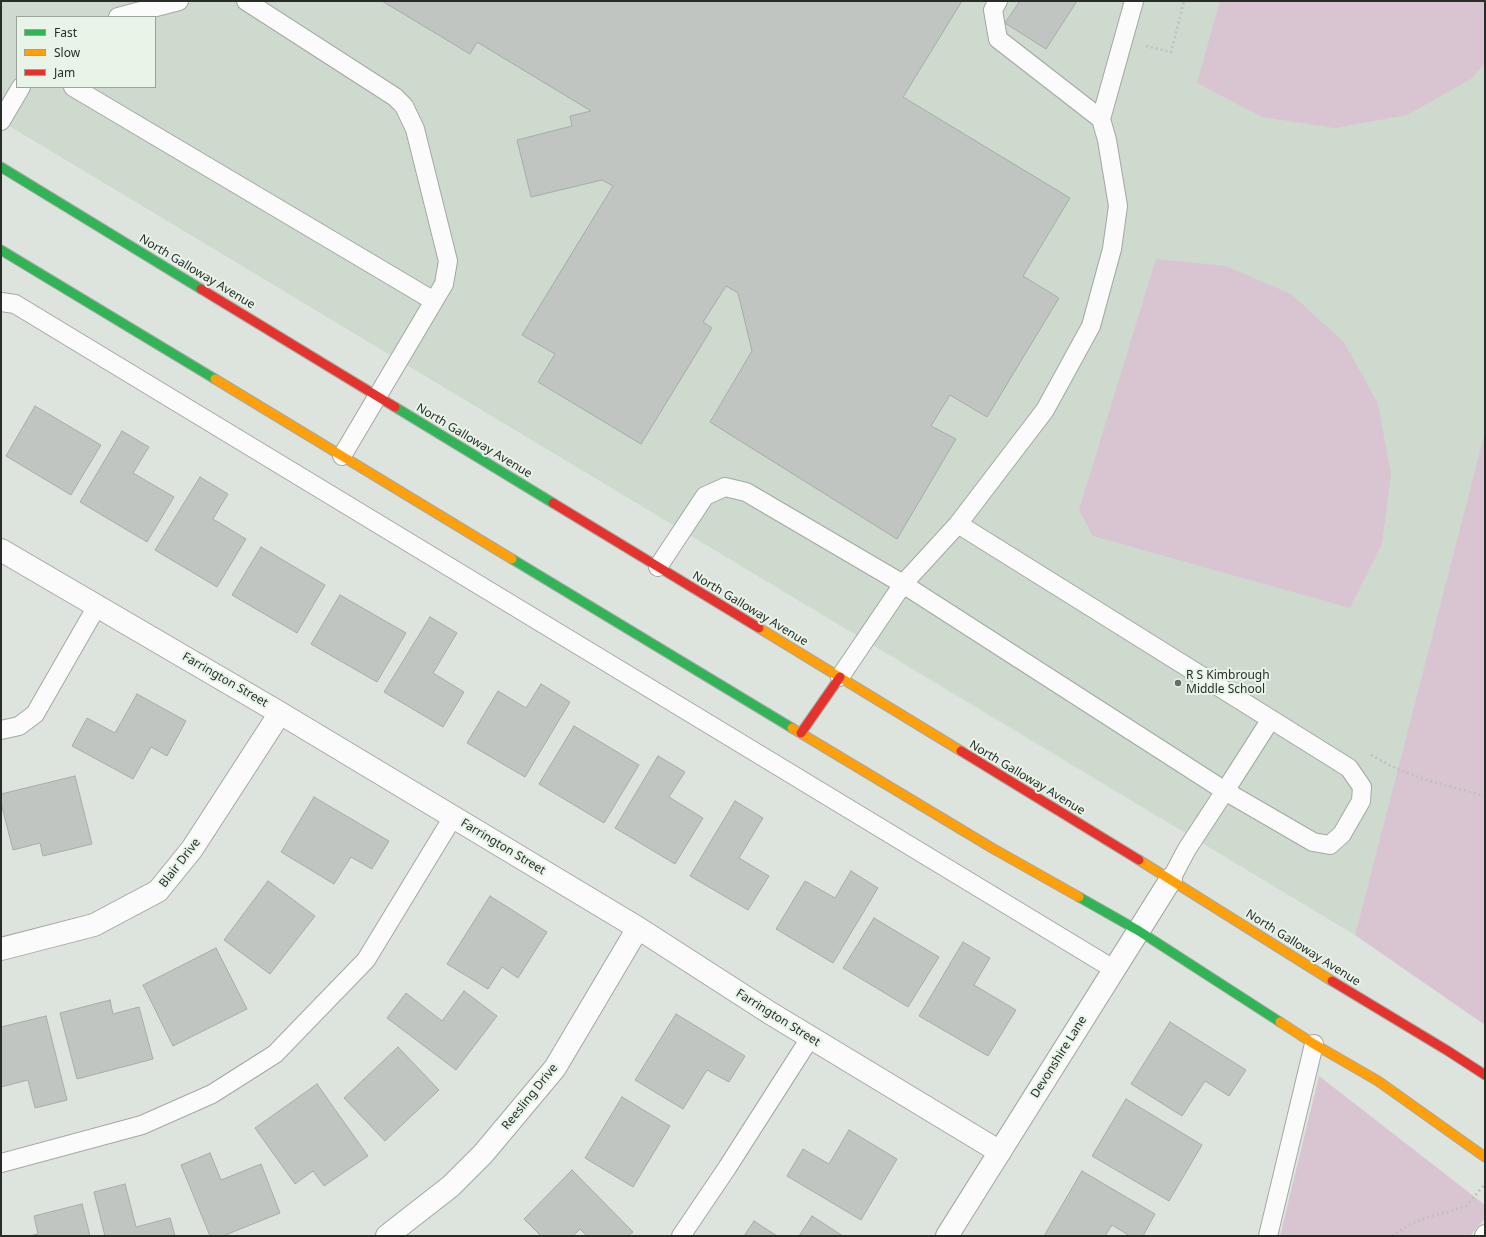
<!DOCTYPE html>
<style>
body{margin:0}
#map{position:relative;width:1486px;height:1237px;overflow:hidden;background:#dde3dd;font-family:"Noto Sans",sans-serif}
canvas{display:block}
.frame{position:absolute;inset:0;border:2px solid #282d28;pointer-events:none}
.legend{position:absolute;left:16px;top:16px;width:140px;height:72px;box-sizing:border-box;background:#e7f4e7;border:1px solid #9ba49b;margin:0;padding:5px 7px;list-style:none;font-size:12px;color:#282d28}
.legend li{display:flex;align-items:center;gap:8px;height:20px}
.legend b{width:20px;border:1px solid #9ba49b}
</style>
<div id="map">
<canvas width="1486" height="1237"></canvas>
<div class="frame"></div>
<ul class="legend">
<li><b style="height:5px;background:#30b455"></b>Fast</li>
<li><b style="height:5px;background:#ff9f0a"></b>Slow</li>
<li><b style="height:5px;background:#e5322d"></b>Jam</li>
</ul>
</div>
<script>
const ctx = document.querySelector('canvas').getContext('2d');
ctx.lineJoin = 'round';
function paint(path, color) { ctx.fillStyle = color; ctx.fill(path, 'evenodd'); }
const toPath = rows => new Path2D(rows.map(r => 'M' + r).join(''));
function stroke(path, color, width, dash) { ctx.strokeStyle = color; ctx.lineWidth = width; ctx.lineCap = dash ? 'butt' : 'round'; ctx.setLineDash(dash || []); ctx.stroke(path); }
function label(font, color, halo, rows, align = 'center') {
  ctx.font = font + ' "Noto Sans",sans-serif'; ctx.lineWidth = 4; ctx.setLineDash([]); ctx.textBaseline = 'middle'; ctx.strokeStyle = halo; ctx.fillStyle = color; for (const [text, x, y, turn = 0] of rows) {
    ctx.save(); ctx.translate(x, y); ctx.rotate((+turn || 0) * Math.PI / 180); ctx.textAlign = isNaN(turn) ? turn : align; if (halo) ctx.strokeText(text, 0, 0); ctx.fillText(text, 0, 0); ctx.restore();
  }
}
const built = toPath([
 [1,1,1485,1,1485,431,1355,935,1,121],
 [17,17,155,17,155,87,17,87]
]);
const green = toPath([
 [1220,1,1485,1,1485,63,1471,79,1407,115,1335,128,1262,117,1197,83],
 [1156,259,1226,266,1291,294,1344,342,1378,404,1391,474,1382,544,1350,608,1093,536,1079,510],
 [1485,431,1485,1025,1355,935],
 [1319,1076,1485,1205,1485,1218,1470,1236,1280,1236]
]);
const building = toPath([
 [382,1,962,1,903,97,1070,198,1023,276,1059,298,987,417,950,395,931,426,956,439,897,539,710,422,752,351,738,293,726,286,703,322,712,328,641,444,538,382,555,354,522,335,613,186,602,180,531,197,517,140,572,126,570,116,591,111,477,42,470,54,382,1],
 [1020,1,1077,1,1046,49,1005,23,1020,1],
 [35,406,101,445,71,495,6,456,35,406],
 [122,431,149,447,133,473,174,497,147,542,80,502,122,431],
 [200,477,228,494,213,519,246,539,217,587,155,550,200,477],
 [261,547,325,585,297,633,232,595,261,547],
 [340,595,406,633,377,682,311,644,340,595],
 [430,617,457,633,433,673,464,692,443,727,384,692,430,617],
 [541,684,570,702,525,777,467,743,498,691,526,708,541,684],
 [137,694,186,721,167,756,151,747,133,779,72,746,87,718,115,733,137,694],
 [574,726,639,765,604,823,539,784,574,726],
 [658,756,685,772,669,797,703,818,675,864,615,828,658,756],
 [75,776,92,844,43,856,40,843,13,850,1,803,1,794,75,776],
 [314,797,389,841,372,869,351,857,334,884,281,852,314,797],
 [735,801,763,818,739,858,769,876,748,910,690,876,735,801],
 [851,871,878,888,833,963,776,929,805,881,835,898,851,871],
 [268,881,315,916,270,974,224,940,268,881],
 [490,896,547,932,518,978,502,967,488,989,447,964,490,896],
 [874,918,939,957,908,1007,843,968,874,918],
 [963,942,990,958,974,985,1016,1010,988,1056,919,1016,963,942],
 [216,948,247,1009,173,1046,143,985,216,948],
 [464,991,497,1016,456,1070,387,1018,406,993,442,1021,464,991],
 [110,1000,113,1014,139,1007,153,1059,77,1079,60,1013,110,1000],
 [676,1014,745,1056,729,1082,707,1070,683,1109,635,1080,676,1014],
 [46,1016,67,1100,35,1108,28,1080,1,1087,1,1027,46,1016],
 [1170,1022,1246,1070,1229,1096,1205,1081,1182,1116,1131,1084,1170,1022],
 [398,1047,439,1090,385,1141,344,1098,398,1047],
 [317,1084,368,1156,324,1186,313,1171,295,1184,255,1128,317,1084],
 [622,1097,670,1126,633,1187,585,1158,622,1097],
 [1126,1099,1202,1145,1169,1201,1092,1156,1126,1099],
 [849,1130,897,1159,861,1220,787,1176,803,1149,829,1164,849,1130],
 [210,1153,221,1180,261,1164,280,1213,223,1236,210,1236,181,1165,210,1153],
 [572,1170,633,1232,628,1236,587,1236,580,1229,573,1236,541,1236,524,1219,572,1170],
 [1082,1171,1155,1214,1143,1236,1130,1236,1112,1225,1105,1236,1044,1236,1082,1171],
 [125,1184,136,1227,170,1218,175,1236,105,1236,94,1192,125,1184],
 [82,1204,90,1236,29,1236,38,1234,34,1216,82,1204],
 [812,1216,843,1236,799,1236,812,1216],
 [754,1221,777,1236,744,1236,754,1221]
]);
const path = toPath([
 [1146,46,1171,52,1184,1],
 [1371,755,1393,767,1426,780,1485,796],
 [1392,1236,1409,1225,1428,1217,1448,1212,1466,1206,1485,1184]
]);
const lane = toPath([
 [246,1,395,97,404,106,415,129,448,261,444,284,342,456],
 [998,1,993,10,998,39,1101,119],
 [118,17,179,1],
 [73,87,434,301],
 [1,121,21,87],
 [1,302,15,304,1115,970],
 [958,524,1045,410,1091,326,1112,249,1118,206,1107,140,1101,119,1134,1],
 [658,567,705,496,725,487,746,492,903,584,1225,791,1271,719],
 [840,677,903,584,958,524,1349,768,1362,787,1361,801,1342,834,1330,845,1313,842,1225,791,1187,849,1171,879],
 [1,730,19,726,35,714,97,606],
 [1,1163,142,1125,212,1094,275,1054,366,960,453,817],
 [681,1236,727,1168,810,1038],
 [1268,1236,1314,1044],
 [1484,1236,1485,1234]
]);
const street = toPath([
 [1,550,280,713,638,928,770,1013,1000,1152],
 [1,949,94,925,158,891,192,849,280,713],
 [387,1236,451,1186,483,1154,555,1068,638,928],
 [947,1236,1171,879]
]);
const fast = toPath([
 [1,167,201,289],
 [1,250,215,379],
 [395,407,553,503],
 [512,559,792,728],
 [1079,897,1139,931,1280,1022]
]);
const slow = toPath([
 [215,379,512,559],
 [759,628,961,751],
 [792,728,992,848,1079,897],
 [1139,860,1332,981],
 [1280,1022,1314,1044,1378,1081,1485,1157]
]);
const jam = toPath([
 [201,289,395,407],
 [553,503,759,628],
 [801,733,840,677],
 [961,751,1139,860],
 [1332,981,1448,1051,1485,1075]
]);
const markers = [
 [1178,683,4,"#676d67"]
];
const streetNames = [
 ["North Galloway Avenue",197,272,31],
 ["North Galloway Avenue",474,441,31],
 ["North Galloway Avenue",750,609,31],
 ["Farrington Street",225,680,30],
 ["North Galloway Avenue",1027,778,31],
 ["Farrington Street",503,847,31],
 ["Blair Drive",180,863,-52],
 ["North Galloway Avenue",1303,948,32],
 ["Farrington Street",778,1018,32],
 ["Devonshire Lane",1059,1057,-58],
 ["Reesling Drive",530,1097,-51]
];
const poiNames = [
 ["R S Kimbrough",1186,676],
 ["Middle School",1186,690]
];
paint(built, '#cedace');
paint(green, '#d9c4d1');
paint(building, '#c1c5c1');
stroke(building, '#a8aca8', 1);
stroke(lane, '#a3a8a3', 20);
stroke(street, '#a3a8a3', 24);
stroke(fast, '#a3a8a3', 11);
stroke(slow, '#a3a8a3', 11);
stroke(jam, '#a3a8a3', 11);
stroke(path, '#bfc1bf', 2.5, [2, 3]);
stroke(lane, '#fafbfa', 18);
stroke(street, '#fafbfa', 22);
stroke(fast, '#30b455', 9);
stroke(slow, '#ff9f0a', 9);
stroke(jam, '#e5322d', 9);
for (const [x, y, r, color] of markers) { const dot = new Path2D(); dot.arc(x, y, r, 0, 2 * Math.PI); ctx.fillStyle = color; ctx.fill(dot); stroke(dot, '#e7f4e7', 1.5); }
label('12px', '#282d28', '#e7f4e7', streetNames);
label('12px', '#282d28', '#e7f4e7', poiNames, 'left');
</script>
